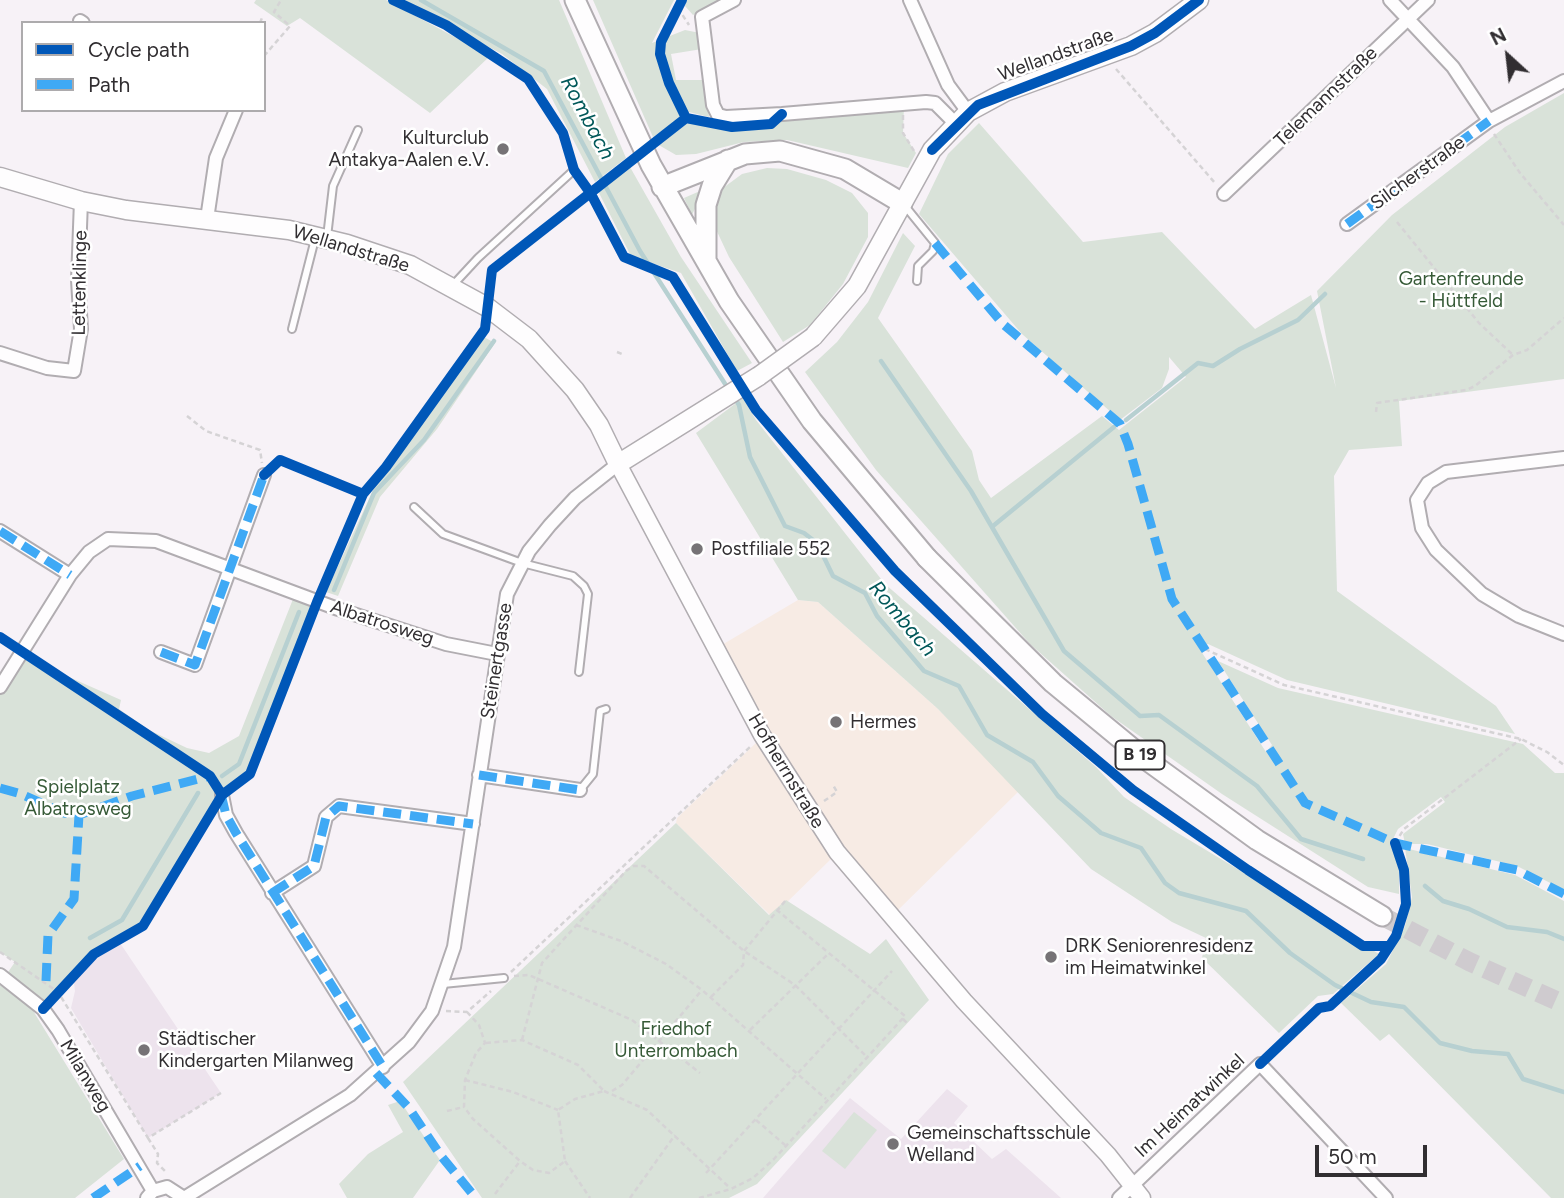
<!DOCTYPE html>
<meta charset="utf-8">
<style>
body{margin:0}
#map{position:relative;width:1564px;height:1198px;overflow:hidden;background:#f7f2f7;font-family:Figtree,sans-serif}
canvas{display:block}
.legend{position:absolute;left:21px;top:21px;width:245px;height:91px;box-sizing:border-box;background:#fff;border:2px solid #adabad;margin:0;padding:9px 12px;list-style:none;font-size:21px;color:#312e31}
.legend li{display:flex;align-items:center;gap:14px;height:35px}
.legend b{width:35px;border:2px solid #adabad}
.north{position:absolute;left:1473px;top:21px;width:70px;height:70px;-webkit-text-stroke:5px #fff;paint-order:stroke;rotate:333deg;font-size:19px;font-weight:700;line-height:28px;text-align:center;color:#312e31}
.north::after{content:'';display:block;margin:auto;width:24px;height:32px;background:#312e31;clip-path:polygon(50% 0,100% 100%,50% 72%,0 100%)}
.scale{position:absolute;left:1315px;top:1145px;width:112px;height:32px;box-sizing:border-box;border:4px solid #312e31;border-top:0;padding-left:9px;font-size:21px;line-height:24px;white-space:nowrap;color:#312e31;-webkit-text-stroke:5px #fff;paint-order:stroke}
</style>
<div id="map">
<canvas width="1564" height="1198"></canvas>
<ul class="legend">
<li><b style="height:9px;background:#0057b8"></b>Cycle path</li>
<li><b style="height:9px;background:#3fa9f5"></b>Path</li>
</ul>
<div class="north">N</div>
<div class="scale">50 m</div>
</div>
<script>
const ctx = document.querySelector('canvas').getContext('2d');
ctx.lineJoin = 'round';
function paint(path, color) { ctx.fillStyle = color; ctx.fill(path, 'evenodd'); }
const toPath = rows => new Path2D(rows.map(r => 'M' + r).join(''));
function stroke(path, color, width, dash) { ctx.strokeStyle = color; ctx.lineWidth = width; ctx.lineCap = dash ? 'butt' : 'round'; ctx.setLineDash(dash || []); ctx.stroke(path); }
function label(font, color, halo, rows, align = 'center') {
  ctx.font = font + ' Figtree,sans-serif'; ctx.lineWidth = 5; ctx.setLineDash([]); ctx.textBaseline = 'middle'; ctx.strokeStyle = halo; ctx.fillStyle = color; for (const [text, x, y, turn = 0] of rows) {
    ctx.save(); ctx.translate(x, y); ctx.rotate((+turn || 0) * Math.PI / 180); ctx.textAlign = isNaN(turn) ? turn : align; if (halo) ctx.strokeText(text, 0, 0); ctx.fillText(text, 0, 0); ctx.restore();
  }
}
const commercial = toPath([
 [798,600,818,602,938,709,1019,791,895,913,840,849,720,646],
 [758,741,832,858,778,911,770,915,676,823,677,818]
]);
const built = toPath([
 [118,940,221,1093,148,1138,71,1008,75,991,73,975,94,954],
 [947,1089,968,1106,954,1123,992,1159,1006,1149,1061,1198,763,1198,850,1098,901,1139]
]);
const green = toPath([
 [256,0,386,0,490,56,430,113,300,18,287,26,254,3],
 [399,0,559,0,626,158,595,182,547,89,502,54],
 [593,0,674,0,652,43,685,30,700,33,702,49,671,54,676,80,705,80,709,117,689,112,653,137],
 [687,0,718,0,693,15,685,6],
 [1564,93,1564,379,1399,401,1402,446,1349,450,1334,476,1337,591,1496,706,1515,734,1287,680,1208,644,1199,648,1266,752,1272,745,1218,661,1278,688,1523,744,1555,773,1564,773,1564,890,1517,866,1427,844,1405,844,1403,834,1445,802,1441,797,1398,829,1391,843,1399,870,1399,894,1368,887,1222,794,1111,716,1030,644,876,470,805,372,837,342,868,302,903,233,915,246,878,318,972,451,979,480,991,498,1102,416,1119,430,1186,377,1169,357,1169,369,1162,388,1120,420,1022,334,919,214,948,154,979,123,1083,242,1162,232,1255,329,1311,295,1336,388,1317,291,1392,215,1505,127],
 [904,105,903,133,916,153,908,168,787,140,744,142,696,154,676,155,657,144,688,122,727,130,773,127,782,114],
 [630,167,681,257,752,363,737,371,681,273,631,256,598,191],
 [767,168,787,169,826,180,852,193,868,213,868,237,843,284,810,325,783,342,729,257,713,223,714,207,723,188,742,174],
 [700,191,702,193,692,215,684,198],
 [482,336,495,343,437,429,380,497,338,596,326,592,375,486],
 [743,398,756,420,885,584,1096,767,1124,797,1171,829,1379,954,1333,994,1318,996,1279,1033,1202,958,1206,938,1172,922,1091,869,938,709,818,602,798,600,696,433],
 [295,594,317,602,250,774,222,795,141,924,94,954,43,1009,4,978,15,962,0,952,0,687,23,652,60,678,69,677,121,700,119,709,149,730,187,748,209,753,239,736],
 [676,823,769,915,786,900,870,954,886,939,929,1000,757,1184,729,1198,482,1198,403,1082],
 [1405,848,1515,875,1564,901,1564,1198,1551,1198,1389,1034,1380,1041,1341,1003,1386,964,1405,926,1412,897],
 [0,985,32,1009,124,1159,75,1198,0,1198],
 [400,1101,440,1160,413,1198,347,1198,339,1184,368,1154,403,1132,388,1105],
 [854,1112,877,1130,845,1169,822,1151]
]);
const stream = toPath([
 [421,0,544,71,640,251,729,390],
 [881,361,971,491,1064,651,1140,716,1159,715,1257,786,1301,839,1363,859],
 [734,397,739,405,750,457,785,526,804,533,817,543,833,576,865,593,877,616,924,671,959,686,987,735,1033,762,1058,796,1101,833,1141,848,1165,883,1179,893,1246,911,1290,953,1335,985,1371,1002,1404,1007,1440,1043,1472,1051,1508,1054,1523,1079,1564,1092],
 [1126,420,1198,363,1213,366,1240,349,1298,320,1325,294],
 [993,526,1114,427],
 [334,590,374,493,424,440,494,341],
 [222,776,239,764,299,612],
 [1425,886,1443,901,1469,909,1507,927,1547,932,1564,939],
 [90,938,122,920,198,793]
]);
const trunkTunnel = toPath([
 [1382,916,1470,962,1564,1004]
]);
const path = toPath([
 [678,8,689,25],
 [260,23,263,15],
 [264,56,290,26,274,12,281,0],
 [1116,69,1215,183],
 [903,115,903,133,914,151],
 [1494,134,1520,173,1564,225],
 [1397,222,1479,323,1513,355],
 [617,352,622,354],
 [1376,412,1377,403,1466,390,1475,386,1513,355,1527,350,1564,318],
 [187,416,206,431,260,450,262,463],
 [1205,649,1284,685,1521,739,1547,752,1564,765],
 [824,801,837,792,833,785],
 [1395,843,1404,829,1521,739],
 [576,925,621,941,666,964,702,990,826,1099],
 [0,952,58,992,148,1138,221,1093],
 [511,972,751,746],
 [514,976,529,975,632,1020,700,1073],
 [711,997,743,965,744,951,786,900],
 [446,1011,467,1012,491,991],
 [467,1012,479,1025,485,1043,476,1053,465,1080,464,1107,473,1119,520,1161,533,1170,549,1173,565,1161,558,1110,575,1099,604,1091,578,1065,522,1040,485,1043],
 [903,1019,908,1024],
 [750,1030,828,954],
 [522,1040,542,963,626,871,633,866,644,866,744,951,795,985,867,1057],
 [465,1080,513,1092,558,1110],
 [604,1091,647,1110,730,1188],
 [612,1091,622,1085,702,990],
 [447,1111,464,1107],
 [756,1120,785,1145],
 [148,1138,158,1154,157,1163,167,1173],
 [565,1161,590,1198],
 [706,1173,892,971],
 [495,1194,520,1161],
 [630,1198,675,1135],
 [699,1198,731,1189,753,1178,774,1159,905,1016,778,911]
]);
const service = toPath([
 [905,206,935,243,933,251,918,266,917,281],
 [327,237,333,186,358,130],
 [453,285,478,258,574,170],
 [292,329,315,239],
 [414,507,443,534,522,563,573,576,584,586,588,594,579,672],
 [580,790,593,774,600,711,606,709],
 [443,984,504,978]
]);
const minor = toPath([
 [734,0,702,17,713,105,718,115,726,117,782,114,926,102,935,103,956,124],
 [910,0,948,85,968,112],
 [1390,0,1453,67,1489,121,1564,81],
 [80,21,83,23],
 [1224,194,1428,0],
 [207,219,216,158,236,110],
 [1347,224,1489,121],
 [0,353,47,368,74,371,81,329,78,280,81,201],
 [1564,458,1446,472,1428,483,1417,500,1422,528,1436,550,1482,594,1519,616,1564,634],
 [0,531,70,575],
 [161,652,195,665,264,475],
 [0,687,70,575,89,552,108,539,156,541,338,609,446,644,497,654],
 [479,775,580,790],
 [222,795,226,815,236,833,383,1067],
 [272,893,314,866,326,817,339,806,473,824],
 [0,975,43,1009,58,1030,153,1191],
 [147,1198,153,1191,167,1187,184,1198],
 [184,1198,350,1095,409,1042,432,1011,454,947,507,594,529,551,550,525,575,498,618,464],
 [1119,1198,1260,1064,1386,1198]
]);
const tertiary = toPath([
 [618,464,762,735,837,852,964,1001,1108,1155,1142,1198]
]);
const secondary = toPath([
 [0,177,81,201,126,210,289,230,347,244,410,265,487,307,529,339,575,390,599,425,618,464,759,376],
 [813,337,857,286,932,150,968,112,1005,92,1131,46,1155,33,1199,0]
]);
const primary = toPath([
 [575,0,651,165,729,301,812,421,927,558],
 [662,187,745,154,780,151,845,169,902,203],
 [706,260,706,205,712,186,728,160]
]);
const trunk = toPath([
 [927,558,1053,683,1144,758,1257,840,1382,916]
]);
const secondaryBridge = toPath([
 [759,376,813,337]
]);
const quiet = toPath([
 [1347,224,1489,121],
 [935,243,1003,324,1120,424,1128,444,1172,599,1305,803,1395,843,1517,870,1564,894],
 [0,531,70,575],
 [161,652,195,665,264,475,268,470],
 [479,775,580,790],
 [0,788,21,794,64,813,79,815,132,796,210,776],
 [221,794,226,815,236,833,383,1067],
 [272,893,314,866,326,817,339,806,473,824],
 [46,981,48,935,74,899,79,815],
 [376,1073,409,1108,441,1156,476,1198],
 [93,1198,140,1166]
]);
const cycleway = toPath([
 [393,0,446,25,528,79,563,133,574,170,591,194,624,257,673,277,756,410,895,571,1042,714,1133,790,1248,870,1363,946,1388,946],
 [682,0,661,42,660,54,669,83,686,118],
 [932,150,978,105,1131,46,1155,33,1199,0],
 [264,475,280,460,363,494],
 [0,637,210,776,222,795],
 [43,1009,94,954,143,926,222,795,250,774,317,602,363,494,386,467,485,329,492,270,686,118,732,127,771,124,782,114],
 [1260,1064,1319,1008,1330,1006,1381,959,1396,936,1406,904,1404,870,1395,843]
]);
const markers = [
 [503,149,7,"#767376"],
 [697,549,7,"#767376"],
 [836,722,7,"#767376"],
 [1051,957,7,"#767376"],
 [144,1050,7,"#767376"],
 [893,1144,7,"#767376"]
];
const shields = [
 [1140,755,49]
];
const shieldNames = [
 ["B 19",1140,755]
];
const streetNames = [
 ["Wellandstraße",1056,55,-20],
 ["Telemannstraße",1326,97,-44],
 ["Silcherstraße",1418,173,-36],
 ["Wellandstraße",351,249,17],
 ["Lettenklinge",80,283,-89],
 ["Albatrosweg",382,623,18],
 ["Steinertgasse",497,661,-81],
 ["Hofherrnstraße",786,771,59],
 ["Milanweg",85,1076,59],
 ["Im Heimatwinkel",1190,1106,-43]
];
const poiNames = [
 ["Kulturclub",489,138,"right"],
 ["Antakya-Aalen e.V.",489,160,"right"],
 ["Postfiliale 552",711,549],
 ["Hermes",850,722],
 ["DRK Seniorenresidenz",1065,946],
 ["im Heimatwinkel",1065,968],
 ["Städtischer",158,1039],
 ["Kindergarten Milanweg",158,1061],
 ["Gemeinschaftsschule",907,1133],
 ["Welland",907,1155]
];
const parkNames = [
 ["Gartenfreunde",1461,279],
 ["- Hüttfeld",1461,301],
 ["Spielplatz",78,787],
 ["Albatrosweg",78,809],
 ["Friedhof",676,1029],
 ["Unterrombach",676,1051]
];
const waterNames = [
 ["Rombach",587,118,62],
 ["Rombach",902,619,50]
];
paint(commercial, '#f7ebe4');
paint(built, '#ede3ed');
paint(green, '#d9e2d9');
stroke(stream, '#b7d0d1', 4.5);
stroke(trunkTunnel, '#cfcbcf', 19, [19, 10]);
stroke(service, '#b1adb1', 10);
stroke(minor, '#b1adb1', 16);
stroke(tertiary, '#b1adb1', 19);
stroke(secondary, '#b1adb1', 21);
stroke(primary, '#b1adb1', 23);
stroke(trunk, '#b1adb1', 23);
stroke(path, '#d5d3d5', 2.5, [5, 3.5]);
stroke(service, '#fefdfe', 6);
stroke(minor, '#fefdfe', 12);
stroke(tertiary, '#fefdfe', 16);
stroke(secondary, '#fefdfe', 18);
stroke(primary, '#fefdfe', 19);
stroke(trunk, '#fefdfe', 19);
stroke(secondaryBridge, '#b1adb1', 21, []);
stroke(secondaryBridge, '#fefdfe', 18);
stroke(quiet, '#3fa9f5', 9, [18, 9]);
stroke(cycleway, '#0057b8', 10);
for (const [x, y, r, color] of markers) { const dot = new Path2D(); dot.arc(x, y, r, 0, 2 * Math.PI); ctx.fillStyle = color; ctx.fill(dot); stroke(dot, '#fff', 2.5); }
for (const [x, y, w] of shields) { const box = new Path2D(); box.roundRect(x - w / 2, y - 14.5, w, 29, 5); ctx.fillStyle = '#fff'; ctx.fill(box); stroke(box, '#312e31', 2); }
label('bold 18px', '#312e31', null, shieldNames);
label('19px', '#312e31', '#fff', streetNames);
label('19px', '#312e31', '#fff', poiNames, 'left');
label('19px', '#365a37', '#fff', parkNames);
label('italic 21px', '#015859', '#fff', waterNames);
</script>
